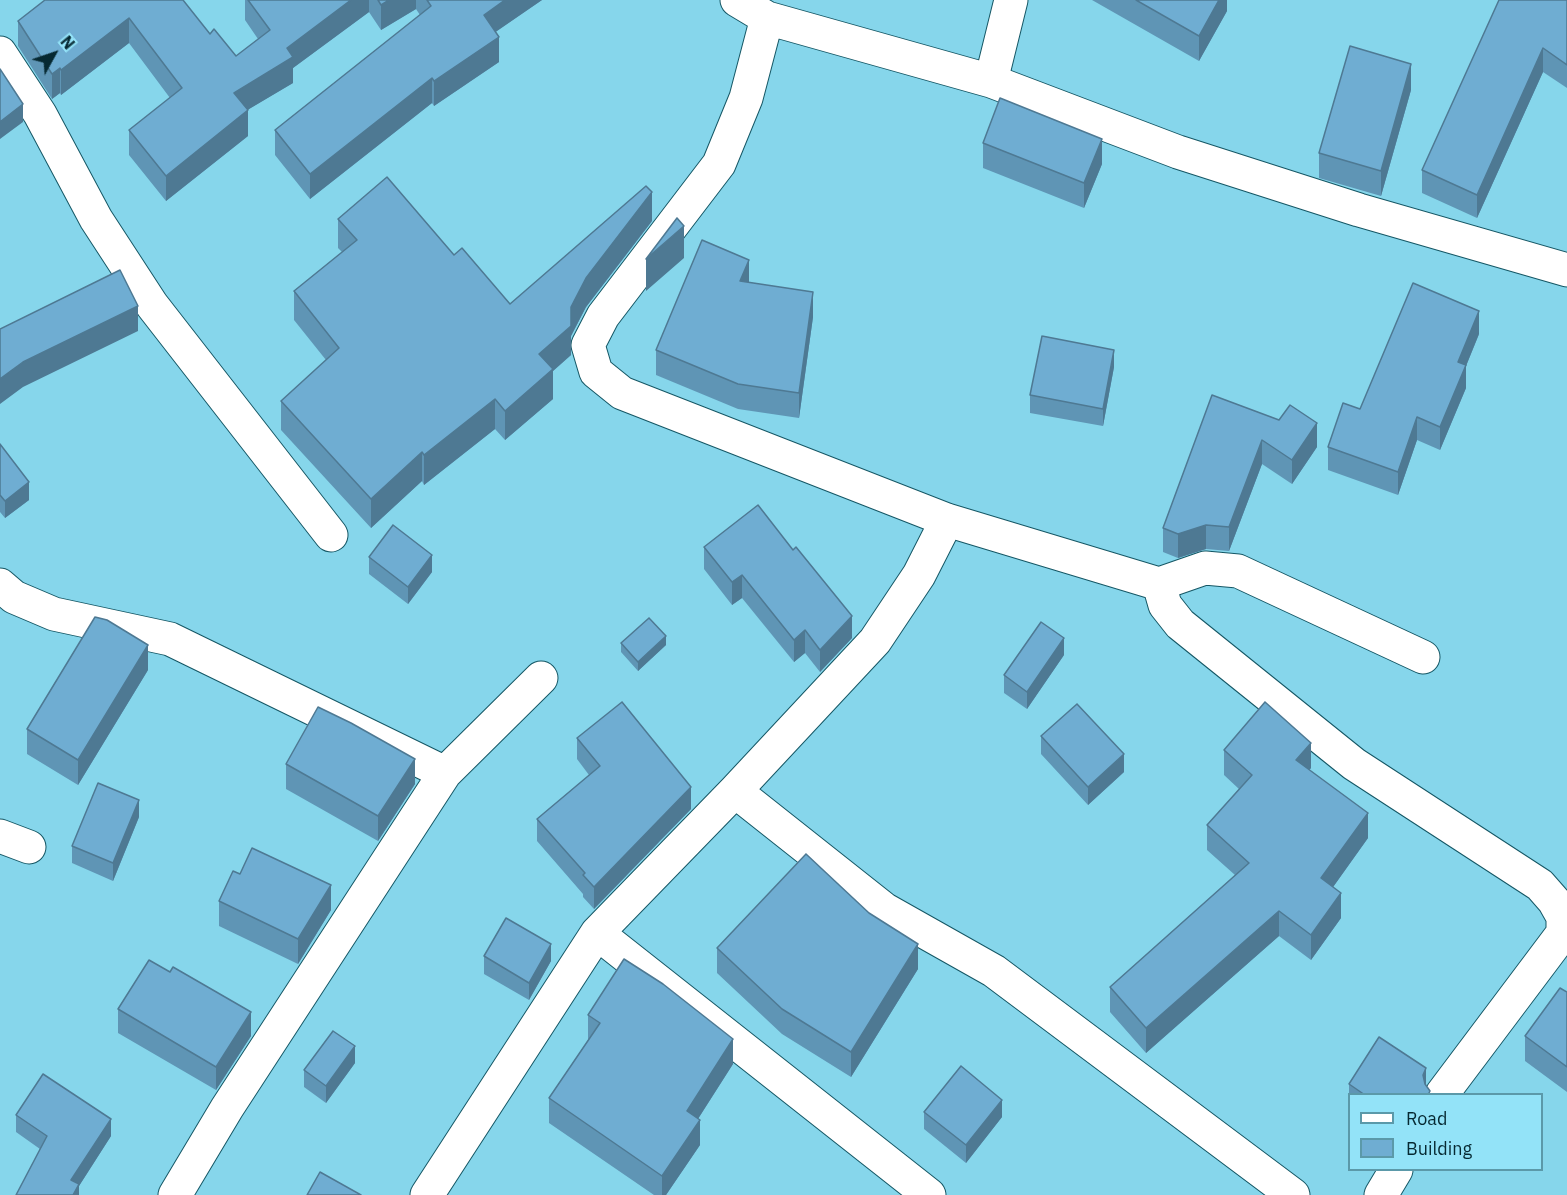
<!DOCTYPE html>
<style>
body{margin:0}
#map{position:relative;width:1567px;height:1195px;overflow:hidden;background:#86d6eb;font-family:"IBM Plex Sans",sans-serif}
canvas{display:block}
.legend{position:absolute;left:1348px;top:1093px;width:195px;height:78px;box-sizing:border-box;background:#93e3f8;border:2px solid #5b99a9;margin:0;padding:8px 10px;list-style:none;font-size:18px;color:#062932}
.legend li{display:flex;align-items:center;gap:12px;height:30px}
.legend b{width:30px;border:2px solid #5b99a9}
.north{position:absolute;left:24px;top:24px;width:60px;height:60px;-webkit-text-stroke:4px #93e3f8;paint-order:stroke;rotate:50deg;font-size:16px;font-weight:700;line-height:24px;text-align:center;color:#062932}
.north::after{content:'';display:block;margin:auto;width:21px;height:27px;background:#062932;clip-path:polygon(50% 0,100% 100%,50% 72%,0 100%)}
</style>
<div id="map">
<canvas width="1567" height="1195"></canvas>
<ul class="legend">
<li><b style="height:8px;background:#fff"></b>Road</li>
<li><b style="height:16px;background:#6fadd2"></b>Building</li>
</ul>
<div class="north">N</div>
</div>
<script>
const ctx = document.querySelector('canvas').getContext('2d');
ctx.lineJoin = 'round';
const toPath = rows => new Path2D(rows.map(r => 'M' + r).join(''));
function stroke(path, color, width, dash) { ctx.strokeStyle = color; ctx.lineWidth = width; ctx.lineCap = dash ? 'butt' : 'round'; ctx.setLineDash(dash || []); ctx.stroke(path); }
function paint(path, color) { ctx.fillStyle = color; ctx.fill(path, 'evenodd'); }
const minor = toPath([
 [737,0,767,18,991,81,1178,152,1359,210,1567,270],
 [767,18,746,98,719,164,603,316,588,345,596,372,622,393,947,520,1159,584,1205,568,1238,571,1423,657],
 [0,53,40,114,96,219,152,305,331,535],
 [991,81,1011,0],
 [1159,584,1165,605,1180,624,1354,764,1540,885,1554,901,1563,917,1563,933,1442,1094],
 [0,585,14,597,54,614,170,639,445,773,541,678],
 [735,791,884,909,994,971,1293,1195],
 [0,836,29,847],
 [597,933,929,1195],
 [175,1195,227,1108,445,773],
 [427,1195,597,933,735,791,875,641,919,575,947,520],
 [1381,1195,1396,1170]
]);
const wall = toPath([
 [45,0,210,34,236,56,258,39,245,20,245,0,542,0,495,32,499,62,434,106,432,103,310,199,275,155,275,130,420,15,416,9,381,30,369,12,293,68,293,83,247,110,248,136,166,201,129,155,129,130,170,98,129,43,61,95,60,93,52,99,18,46,18,21],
 [1092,0,1227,0,1227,11,1199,61],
 [1567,0,1567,88,1543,72,1477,218,1422,193,1422,170],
 [1411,90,1381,196,1319,178,1319,153],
 [983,143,1102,164,1084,208,983,168],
 [338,219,454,255,510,304,652,221,586,307,571,336,571,355,553,371,553,399,505,440,495,429,424,485,422,481,371,528,281,430,281,401,326,360,294,320,294,291,342,252,338,248],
 [749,282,813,317,799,418,738,409,656,375,656,350],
 [1479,334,1466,366,1466,388,1440,450,1417,440,1398,495,1328,470,1328,447,1360,409],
 [1114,367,1103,426,1030,413,1030,395],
 [1212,395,1317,447,1292,484,1262,464,1229,551,1206,549,1178,558,1163,552,1163,528],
 [0,444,29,500,5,518,0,512],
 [704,547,852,638,820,672,805,653,794,662,742,598,732,605,704,569],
 [369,557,432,572,408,604,369,574],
 [621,643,666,645,638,671,621,652],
 [1064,655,1027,709,1004,693,1004,675],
 [148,670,78,785,27,754,27,729],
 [1041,736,1124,772,1088,805,1041,754],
 [577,738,691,809,594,909,583,897,583,894,537,841,537,819,589,775,577,759],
 [1224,750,1311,768,1309,770,1368,838,1333,887,1341,918,1311,960,1279,936,1146,1053,1110,1012,1110,987,1235,875,1207,850,1207,825,1239,789,1224,775],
 [286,764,415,784,378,841,286,789],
 [139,817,113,881,72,863,72,846],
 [219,901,331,910,298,964,219,926],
 [717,948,918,969,851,1077,782,1034,717,973],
 [484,956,551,961,529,1000,484,974],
 [1567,992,1567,1092,1525,1061,1525,1036],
 [118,1009,251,1036,216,1090,118,1033],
 [588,1015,733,1064,698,1119,700,1145,666,1195,654,1195,549,1123,549,1098,588,1040],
 [355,1063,326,1103,304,1087,304,1070],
 [1349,1084,1426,1085,1430,1095,1350,1095,1350,1102,1349,1101],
 [924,1112,1002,1117,966,1163,924,1129],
 [16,1115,111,1136,79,1186,79,1195,40,1149,16,1132]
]);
const shadedWall = toPath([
 [351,0,369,0,369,12,293,68,293,83,234,118,234,93,287,48],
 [389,0,416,0,416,9,381,30,381,5],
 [505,0,542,0,484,40,484,15],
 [1219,0,1227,0,1227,11,1199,61,1199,36],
 [129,18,129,43,61,95,61,70],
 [499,37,499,62,434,106,434,81],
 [1543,48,1543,72,1477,218,1477,195],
 [1411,64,1411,90,1381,196,1381,171],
 [60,68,60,93,52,99,52,74],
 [432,78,432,103,310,199,310,174],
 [23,104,23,122,0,139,0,122],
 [248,110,248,136,166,201,166,176],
 [1102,139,1102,164,1084,208,1084,183],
 [652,192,652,221,586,307,571,336,571,355,553,371,553,399,505,440,505,411,539,354,571,307,586,278],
 [684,226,684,258,646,291,646,259],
 [749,260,749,285,740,281],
 [813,292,813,317,799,418,799,393],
 [138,306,138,331,23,387,0,404,0,379,23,362],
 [1479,311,1479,334,1466,366,1466,388,1440,450,1440,427,1458,362],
 [1114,350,1114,367,1103,426,1103,409],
 [495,399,495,429,424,485,424,455],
 [1417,417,1417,440,1398,495,1398,472],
 [1317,423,1317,447,1292,484,1292,460],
 [1262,440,1262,464,1229,551,1229,527],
 [422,452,422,481,371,528,371,499],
 [29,482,29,500,5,518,5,501],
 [1206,525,1206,549,1178,558,1178,534],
 [432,555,432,572,408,604,408,587],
 [742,575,742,598,732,605,732,582],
 [852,616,852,638,820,672,820,650],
 [805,630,805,653,794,662,794,640],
 [666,636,666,645,638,671,638,662],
 [1064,638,1064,655,1027,709,1027,692],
 [148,645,148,670,78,785,78,760],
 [1311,743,1311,768,1296,785,1296,760],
 [1124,754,1124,772,1088,805,1088,787],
 [415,759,415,784,378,841,378,816],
 [691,787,691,809,594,909,594,887],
 [139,800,139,817,113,881,113,863],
 [1368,813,1368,838,1321,904,1321,878],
 [331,885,331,910,298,964,298,939],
 [1341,893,1341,918,1311,960,1311,935],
 [1279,911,1279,936,1146,1053,1146,1028],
 [551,944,551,961,529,1000,529,983],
 [918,944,918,969,851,1077,851,1052],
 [251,1012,251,1036,216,1090,216,1067],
 [733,1039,733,1064,687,1136,687,1111],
 [355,1046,355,1063,326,1103,326,1086],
 [1426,1068,1426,1085,1423,1092,1423,1075],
 [1002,1100,1002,1117,966,1163,966,1145],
 [111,1119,111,1136,79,1186,79,1195,73,1195,71,1180],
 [700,1120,700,1145,666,1195,662,1195,662,1176]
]);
const building = toPath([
 [45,0,183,0,210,34,214,29,236,56,270,30,248,0,351,0,287,48,293,57,234,93,248,110,166,176,129,130,182,88,129,18,61,70,60,68,52,74,18,21,45,0],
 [378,0,389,0,381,5,378,0],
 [427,0,505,0,484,15,499,37,434,81,432,78,310,174,275,130,431,6,427,0],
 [1136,0,1219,0,1199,36,1136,0],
 [1499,0,1567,0,1567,65,1543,48,1477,195,1422,170,1499,0],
 [1350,46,1411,64,1381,171,1319,153,1350,46],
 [0,69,23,104,0,122,0,69],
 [1000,98,1102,139,1084,183,983,143,1000,98],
 [387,177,454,255,462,248,510,304,646,186,652,192,586,278,571,307,571,326,539,354,553,369,505,411,495,399,424,455,422,452,371,499,281,401,339,348,294,291,357,240,338,219,387,177],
 [677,218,684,226,646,259,677,218],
 [702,240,749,260,740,281,813,292,799,393,738,384,656,350,702,240],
 [120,270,138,306,23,362,0,379,0,329,120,270],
 [1413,283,1479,311,1458,362,1466,365,1440,427,1417,417,1398,472,1328,447,1343,403,1360,409,1413,283],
 [1042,336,1114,350,1103,409,1030,395,1042,336],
 [1212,395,1279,420,1290,405,1317,423,1292,460,1262,440,1229,527,1206,525,1178,534,1163,528,1212,395],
 [0,444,29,482,5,501,0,495,0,444],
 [758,505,793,550,796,547,852,616,820,650,805,630,794,640,742,575,732,582,704,547,758,505],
 [393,525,432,555,408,587,369,557,393,525],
 [95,617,107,620,148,645,78,760,27,729,95,617],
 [649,618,666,636,638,662,621,643,649,618],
 [1041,622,1064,638,1027,692,1004,675,1041,622],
 [622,702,691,787,594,887,583,875,585,873,537,819,600,766,577,738,622,702],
 [1265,702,1311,743,1296,760,1368,813,1321,878,1341,893,1311,935,1279,911,1146,1028,1110,987,1249,863,1207,825,1252,775,1224,750,1265,702],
 [1077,704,1124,754,1088,787,1041,736,1077,704],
 [318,707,351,723,415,759,378,816,286,764,318,707],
 [98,783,139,800,113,863,72,846,98,783],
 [252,848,331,885,298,939,219,901,233,871,240,874,252,848],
 [806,854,869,913,918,944,851,1052,782,1009,717,948,806,854],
 [506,918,551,944,529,983,484,956,506,918],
 [624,959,663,984,733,1039,687,1111,700,1120,662,1176,549,1098,600,1023,588,1015,624,959],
 [149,960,170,972,173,967,251,1012,216,1067,118,1009,149,960],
 [1560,988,1567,992,1567,1067,1525,1036,1560,988],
 [333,1031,355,1046,326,1086,304,1070,333,1031],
 [1379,1037,1426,1068,1423,1075,1425,1084,1430,1091,1428,1095,1365,1095,1349,1084,1379,1037],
 [961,1066,1002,1100,966,1145,924,1112,961,1066],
 [43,1074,111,1119,71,1180,79,1184,73,1195,16,1195,47,1136,16,1115,43,1074],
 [320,1172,361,1195,307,1195,320,1172]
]);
stroke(minor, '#155765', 35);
stroke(minor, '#fff', 33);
paint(wall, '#5f95b5');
paint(shadedWall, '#4e7993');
paint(building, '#6fadd2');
stroke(building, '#4e7993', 1.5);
</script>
